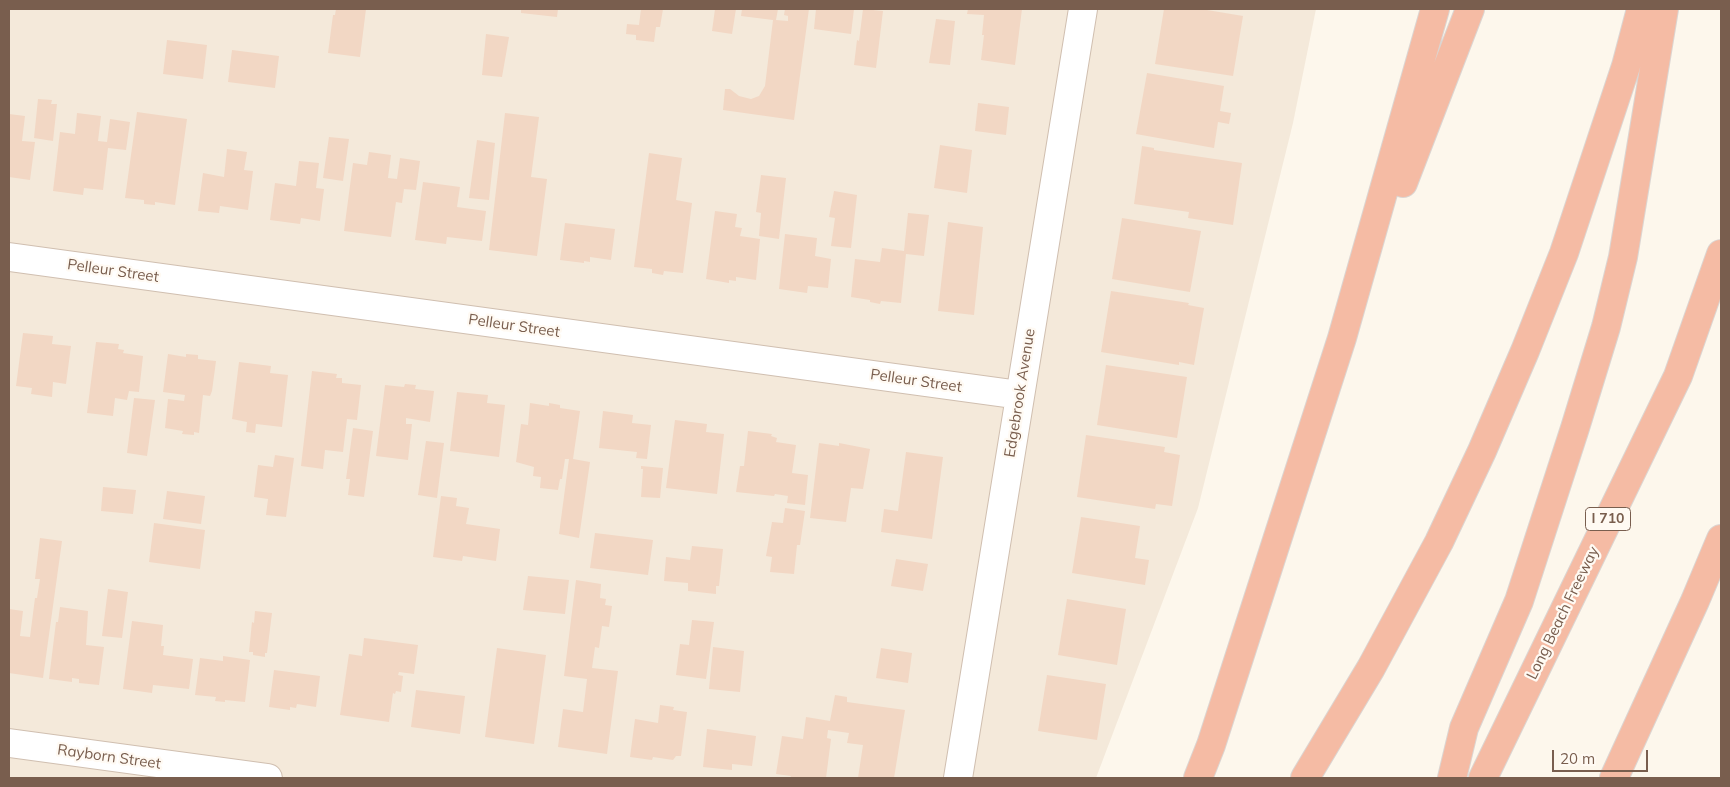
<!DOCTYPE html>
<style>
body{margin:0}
#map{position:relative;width:1730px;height:787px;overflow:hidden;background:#fdf7ec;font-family:Mulish,sans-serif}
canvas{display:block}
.frame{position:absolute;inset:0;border:10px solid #795e4e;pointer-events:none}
.scale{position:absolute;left:1552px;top:750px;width:96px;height:22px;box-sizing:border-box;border:2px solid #795e4e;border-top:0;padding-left:6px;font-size:15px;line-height:18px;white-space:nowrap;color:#795e4e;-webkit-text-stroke:4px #fffaf3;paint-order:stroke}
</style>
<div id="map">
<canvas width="1730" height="787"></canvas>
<div class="frame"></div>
<div class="scale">20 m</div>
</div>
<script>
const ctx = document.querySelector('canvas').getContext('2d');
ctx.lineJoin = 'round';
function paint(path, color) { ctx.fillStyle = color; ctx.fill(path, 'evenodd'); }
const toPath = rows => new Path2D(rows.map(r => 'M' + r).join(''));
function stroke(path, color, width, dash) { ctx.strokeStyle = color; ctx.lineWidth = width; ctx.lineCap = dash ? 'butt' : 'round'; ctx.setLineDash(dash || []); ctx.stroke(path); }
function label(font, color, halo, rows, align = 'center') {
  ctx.font = font + ' Mulish,sans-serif'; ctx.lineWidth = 4.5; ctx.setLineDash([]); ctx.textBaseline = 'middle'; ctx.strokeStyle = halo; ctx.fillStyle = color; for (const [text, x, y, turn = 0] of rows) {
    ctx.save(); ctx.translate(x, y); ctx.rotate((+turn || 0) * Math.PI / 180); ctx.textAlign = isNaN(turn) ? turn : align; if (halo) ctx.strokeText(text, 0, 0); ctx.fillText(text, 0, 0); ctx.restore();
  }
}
const residential = toPath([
 [9,9,1316,9,1293,123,1198,508,1096,778,9,778]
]);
const building = toPath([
 [336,9,366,9,360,57,328,53,333,15,335,15],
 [521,9,558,9,557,17,521,13],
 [641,9,663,9,660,27,656,27,654,42,636,40,636,35,626,34,627,24,639,25],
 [715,9,736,9,732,34,712,31],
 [742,9,778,9,776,20,788,21,788,16,784,15,785,9,809,9,794,120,723,110,725,89,730,89,739,96,751,99,759,96,765,86,773,20,741,16],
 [816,9,854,9,851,34,814,29],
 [863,9,883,11,876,68,854,65,857,40,859,41],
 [968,9,1022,9,1015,65,981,60,984,35,982,35,984,15,967,14],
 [1164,9,1201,9,1243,16,1233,76,1155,64],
 [936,19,955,21,950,65,929,63],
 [486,34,509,37,502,77,482,75],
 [167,40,207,45,203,79,163,74],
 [232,50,279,56,275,88,228,82],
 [1147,73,1224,86,1220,111,1231,113,1229,124,1218,122,1214,148,1136,134],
 [38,99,52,100,51,104,57,104,53,141,34,138],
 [978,103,1009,107,1006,135,975,131],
 [137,112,187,119,175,205,155,202,155,205,144,204,144,200,125,198],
 [77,113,101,116,98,141,107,142,110,119,130,122,126,150,108,148,103,190,84,188,83,195,53,191,60,132,75,134],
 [505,113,539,117,531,177,547,179,537,256,489,250],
 [9,114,25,116,22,141,35,142,30,180,9,177],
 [329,137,349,139,343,181,323,178],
 [477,140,495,143,489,200,469,198],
 [940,145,972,150,967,193,934,188],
 [1142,146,1154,148,1154,150,1242,163,1233,225,1188,218,1189,212,1134,204],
 [227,149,247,152,244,170,253,171,248,210,220,206,219,213,198,211,203,173,224,177],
 [369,152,391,155,388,178,397,179,400,158,420,161,416,190,404,189,402,203,396,202,391,237,344,231,353,163,367,165],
 [649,153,682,158,676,200,692,203,683,273,664,271,663,275,652,273,652,269,634,267],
 [299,161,319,163,316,188,324,189,320,221,301,218,300,224,270,220,275,183,296,186],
 [761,175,786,178,779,239,759,236,761,213,756,212],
 [423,182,460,187,457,207,486,211,482,241,447,237,446,244,415,240],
 [834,191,857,195,851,248,831,246,835,218,829,217],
 [715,211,737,214,735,227,742,228,740,236,760,239,756,280,736,277,736,281,729,280,729,283,706,279],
 [908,213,929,215,924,256,906,254,901,303,881,301,880,304,870,302,870,300,851,297,855,259,880,262,882,248,904,251],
 [1122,218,1201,231,1190,292,1112,279],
 [948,222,983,227,974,315,938,311],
 [565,223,615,229,611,260,590,257,590,262,584,261,584,263,560,260],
 [785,234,817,238,815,256,831,259,828,288,808,286,807,293,779,289],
 [1111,291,1189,303,1188,305,1204,308,1194,365,1179,362,1179,365,1101,352],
 [23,333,53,336,52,344,71,346,66,384,53,382,52,397,31,394,32,388,16,386],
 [96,342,119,344,118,349,124,350,123,353,143,356,139,392,129,391,127,400,115,398,113,416,87,413],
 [168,354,186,357,186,354,198,355,198,359,216,361,212,391,210,396,203,395,199,433,194,432,194,435,182,434,183,431,165,428,168,399,184,401,185,395,163,392],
 [239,362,271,366,270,373,288,375,282,427,256,424,255,433,246,432,247,422,232,419],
 [1106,365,1187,377,1177,438,1097,425],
 [312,371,337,374,336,378,342,378,342,383,361,385,357,420,347,419,343,452,325,450,323,469,301,466],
 [405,384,416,385,415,389,434,391,430,422,406,418,406,424,412,424,408,460,376,456,385,385,404,387],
 [457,392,488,395,487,403,505,405,499,457,450,451],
 [134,398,155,400,147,456,127,453],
 [530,403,549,406,549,403,560,405,560,408,580,411,573,459,590,462,579,538,559,534,569,459,565,459,562,479,560,479,558,490,540,488,541,477,533,476,534,467,516,462,521,424,528,425],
 [603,411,633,415,632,423,651,425,647,459,636,458,637,452,599,448],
 [675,420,707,424,706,432,724,434,717,494,666,488],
 [353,428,373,431,364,497,348,495,350,479,346,479],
 [748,431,772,434,771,436,777,438,776,442,796,445,792,473,808,475,805,505,787,503,788,496,775,494,774,496,736,492,740,466,744,466],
 [1086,435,1165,447,1164,452,1180,455,1172,506,1156,504,1155,509,1077,497],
 [426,441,444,443,437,498,418,495],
 [819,443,839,446,839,443,870,449,863,489,851,488,846,522,810,518],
 [906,452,943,457,932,539,881,532,884,509,898,511],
 [275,455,294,458,286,517,266,515,268,499,254,497,258,465,273,467],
 [641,466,663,468,660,498,641,497,643,469,641,469],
 [103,487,136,490,133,514,101,511],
 [167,491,205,496,201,524,163,519],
 [441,496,457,498,456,506,469,508,466,524,500,529,496,561,463,556,462,561,433,557],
 [785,508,805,511,800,545,797,545,794,574,770,572,772,557,766,556,772,522,783,523],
 [1081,517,1140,526,1135,558,1149,560,1145,585,1072,573],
 [154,523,205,530,200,569,149,562],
 [595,533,653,540,648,575,590,568],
 [40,538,62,541,43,678,9,673,9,609,23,611,20,636,30,637,35,598,37,598,40,579,35,579],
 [692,546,723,549,719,586,716,586,716,594,688,591,688,583,664,581,666,557,690,560],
 [896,559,928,564,923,591,891,586],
 [528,576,569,580,565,614,523,610],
 [576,580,601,584,600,598,606,599,605,605,612,606,609,627,602,626,599,648,595,647,592,668,618,671,607,754,558,747,563,709,583,712,587,679,564,676],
 [108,589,128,592,122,638,102,636],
 [1067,599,1126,609,1117,665,1058,655],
 [60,607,88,611,86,645,104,647,99,685,79,683,79,679,72,678,72,682,49,679,56,622,58,622],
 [255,611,272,613,267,653,265,653,265,657,253,655,253,652,249,652,252,622,254,623],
 [692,620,714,622,706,679,676,675,680,644,689,645],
 [132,621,163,625,161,646,164,646,163,655,193,659,189,689,153,685,152,693,123,689],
 [364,638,418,645,414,674,399,672,398,675,403,676,401,692,396,691,395,694,393,693,389,722,340,715,349,654,362,656],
 [713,647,744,651,740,692,709,689],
 [497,648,546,655,534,744,485,737],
 [881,648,912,653,908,683,876,678],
 [223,656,250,660,245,702,225,700,225,702,215,701,216,697,195,695,200,658,223,661],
 [274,670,320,676,316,707,297,704,296,708,290,707,290,710,269,707],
 [1047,675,1106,684,1097,740,1038,731],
 [416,690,465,696,460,734,411,727],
 [835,695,847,697,847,702,905,710,894,778,858,778,863,745,847,743,849,733,828,730,827,738,831,739,826,778,790,778,791,776,776,774,782,736,803,739,806,717,830,721],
 [660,705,674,707,673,710,687,712,681,756,676,756,673,760,653,757,652,760,630,757,635,719,658,723],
 [707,729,756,736,752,766,732,764,732,770,703,767]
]);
const street = toPath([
 [9,257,1020,395],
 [9,743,268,778],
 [958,778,1083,9]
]);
const highway = toPath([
 [1403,183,1470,9],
 [1198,778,1211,745,1342,338,1435,9],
 [1305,778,1371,668,1439,542,1482,451,1525,351,1564,253,1626,66,1641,9],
 [1452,778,1464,728,1519,601,1575,428,1606,327,1623,257,1664,9],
 [1483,778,1678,376,1721,254],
 [1614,778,1695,601,1721,539]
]);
const shields = [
 [1608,519,45]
];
const shieldNames = [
 ["I 710",1608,519]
];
const streetNames = [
 ["Pelleur Street",113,271,8],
 ["Pelleur Street",514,326,8],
 ["Pelleur Street",916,381,8],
 ["Edgebrook Avenue",1020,393,-81],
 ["Long Beach Freeway",1563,613,-64],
 ["Rayborn Street",109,757,8]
];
paint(residential, '#f4e9da');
paint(building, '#f2d7c4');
stroke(street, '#d0bfb0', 30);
stroke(highway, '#dcd5d1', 30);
stroke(street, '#fff', 28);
stroke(highway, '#f5bba4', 28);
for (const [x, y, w] of shields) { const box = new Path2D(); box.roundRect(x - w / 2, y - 11.5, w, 23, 4); ctx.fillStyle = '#fffaf3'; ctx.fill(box); stroke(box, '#795e4e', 1); }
label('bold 14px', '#795e4e', null, shieldNames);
label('15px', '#795e4e', '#fffaf3', streetNames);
</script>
